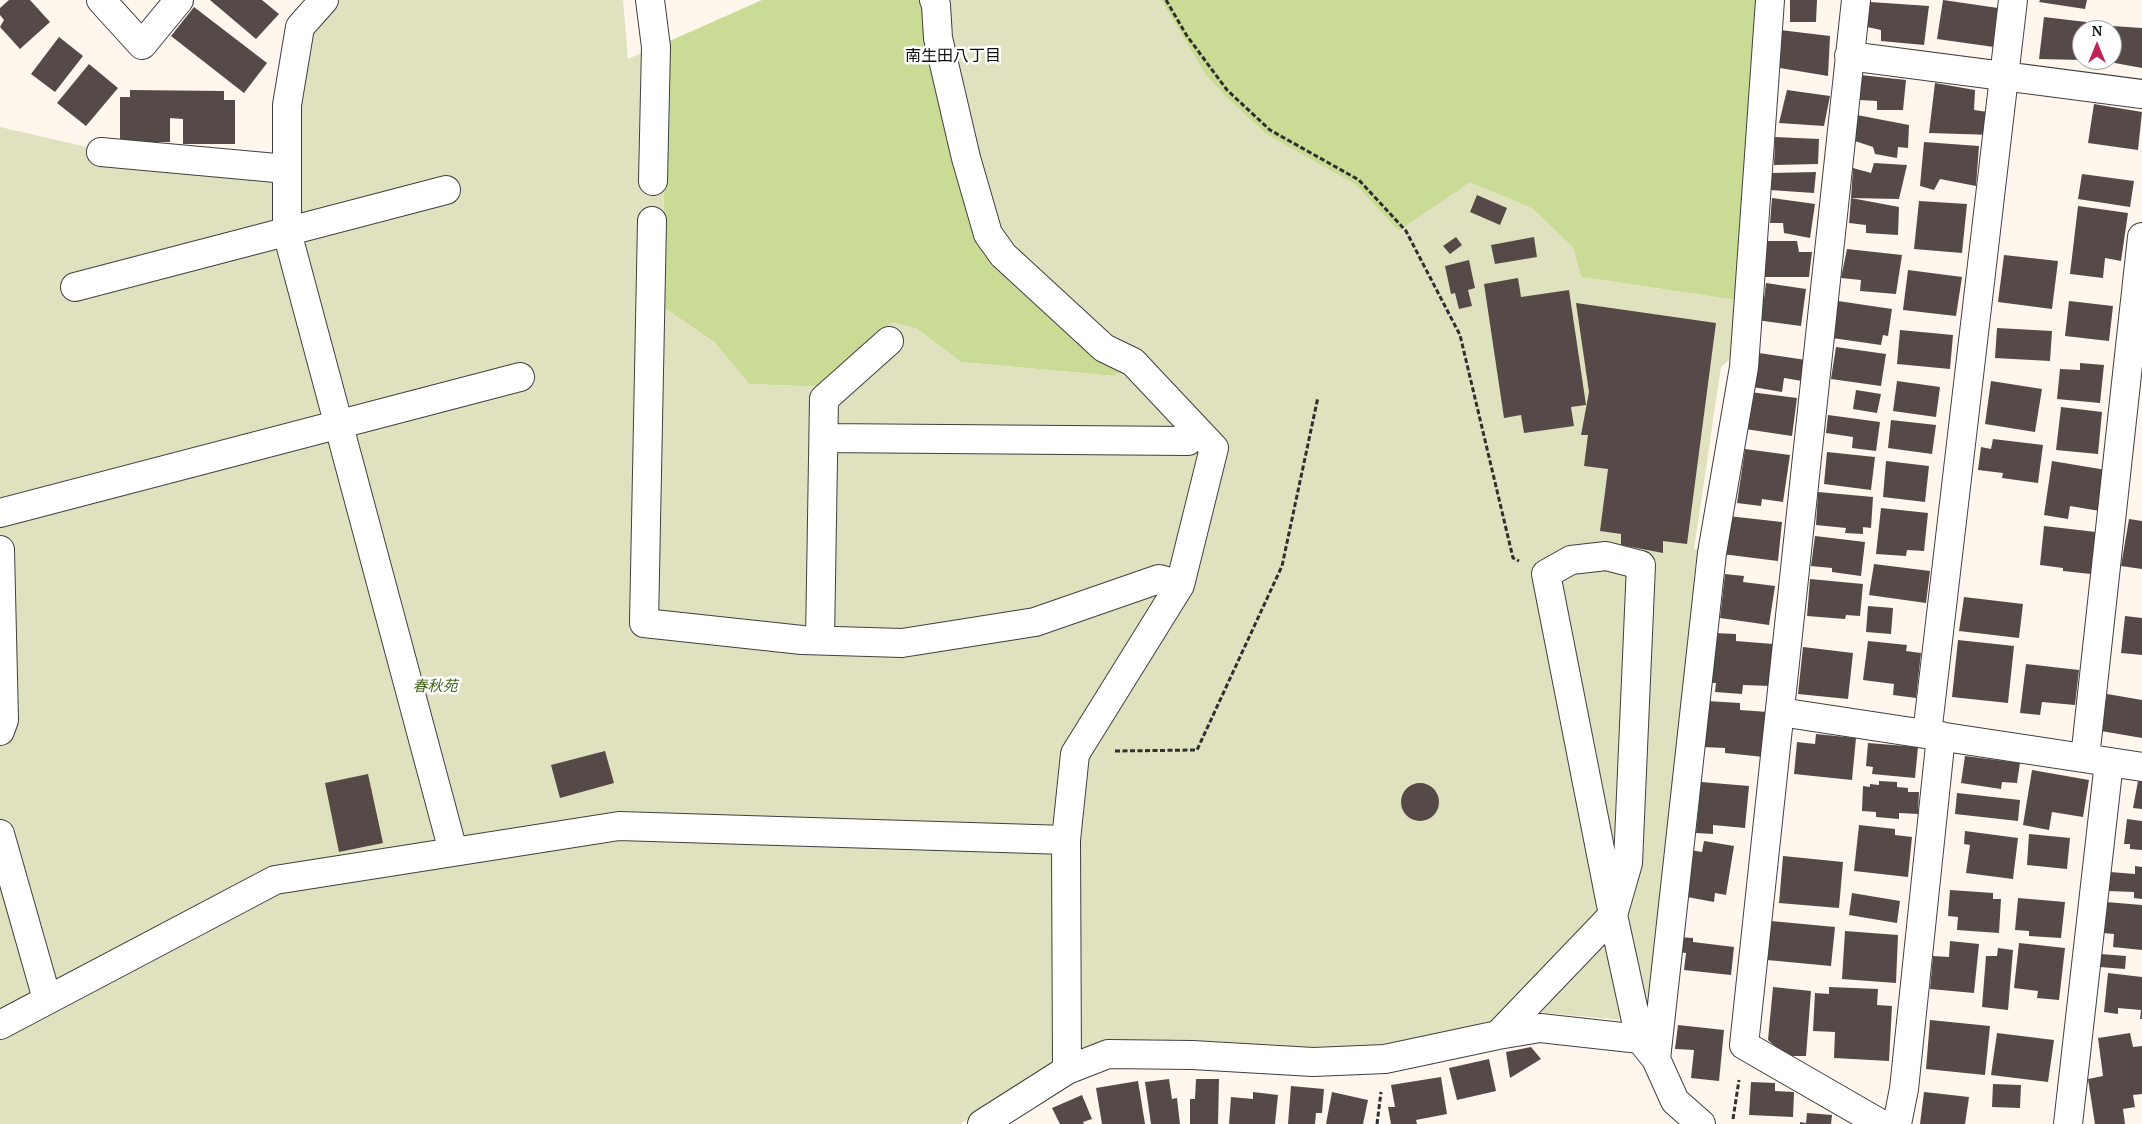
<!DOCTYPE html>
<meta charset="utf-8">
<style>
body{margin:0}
#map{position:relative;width:2142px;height:1124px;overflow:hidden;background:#fff6ed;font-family:"PT Serif",serif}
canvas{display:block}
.north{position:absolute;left:2072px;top:20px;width:50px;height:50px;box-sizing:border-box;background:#fff;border:1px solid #9e9e9e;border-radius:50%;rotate:0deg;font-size:14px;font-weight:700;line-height:20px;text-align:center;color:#0d0d0d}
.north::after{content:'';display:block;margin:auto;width:18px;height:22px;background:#bf235a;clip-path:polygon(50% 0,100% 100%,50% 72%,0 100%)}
</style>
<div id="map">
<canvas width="2142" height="1124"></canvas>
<div class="north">N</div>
</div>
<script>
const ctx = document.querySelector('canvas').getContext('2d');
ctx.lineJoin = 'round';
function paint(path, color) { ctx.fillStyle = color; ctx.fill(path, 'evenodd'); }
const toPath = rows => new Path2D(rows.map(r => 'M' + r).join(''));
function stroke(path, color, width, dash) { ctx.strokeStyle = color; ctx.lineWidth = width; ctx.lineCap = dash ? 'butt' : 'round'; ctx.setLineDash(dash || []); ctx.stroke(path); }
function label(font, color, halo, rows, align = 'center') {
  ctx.font = font + ' "PT Serif","Noto Sans JP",serif'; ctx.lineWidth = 5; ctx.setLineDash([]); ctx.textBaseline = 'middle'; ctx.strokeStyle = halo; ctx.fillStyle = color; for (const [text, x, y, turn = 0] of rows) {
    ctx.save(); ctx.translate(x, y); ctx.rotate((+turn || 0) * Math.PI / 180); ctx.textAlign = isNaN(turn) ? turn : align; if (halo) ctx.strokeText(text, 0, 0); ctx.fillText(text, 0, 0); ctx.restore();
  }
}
const forest = toPath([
 [762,0,939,0,1133,362,1114,376,961,362,916,328,822,387,749,384,714,342,663,307,665,43],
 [1161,0,1764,0,1749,302,1581,277,1573,247,1398,231,1356,185,1267,135,1226,97,1205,74]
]);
const cemetery = toPath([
 [308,0,623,0,628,59,665,43,663,307,714,342,749,384,822,387,892,322,916,328,961,362,1114,376,1133,362,1107,342,997,238,939,0,1161,0,1205,74,1226,97,1267,135,1356,185,1398,231,1470,182,1532,208,1573,247,1581,277,1749,302,1741,349,1721,367,1694,549,1706,551,1654,1020,1623,1020,1533,1012,1390,1044,1324,1048,1104,1040,994,1102,960,1124,0,1124,0,127,91,148,275,159]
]);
const building = toPath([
 [9,0,30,0,50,22,20,49,0,27,4,20,0,15,0,8],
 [210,0,262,0,279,14,256,39],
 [1790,0,1817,0,1816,22,1790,22],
 [1943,0,1998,8,1994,47,1937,39],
 [2040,0,2087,0,2085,9,2039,2],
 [1870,2,1929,6,1924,45,1881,41,1881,30,1867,27],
 [194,7,267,63,244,93,171,36],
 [2044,17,2086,22,2085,30,2082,30,2082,60,2039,59],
 [2097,25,2142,28,2142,68,2104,61,2112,60,2112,30,2096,30],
 [1780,30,1830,36,1828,76,1780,68],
 [59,37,83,56,55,92,31,74],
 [89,64,118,88,86,126,57,103],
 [1861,75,1906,80,1903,110,1877,110,1877,101,1860,100],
 [1935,83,1975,90,1974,110,1988,112,1994,135,1929,133],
 [130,90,224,91,224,100,235,100,235,144,183,144,183,119,170,118,170,142,120,142,120,97,130,97],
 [1787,90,1830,96,1824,126,1779,123],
 [2094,104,2142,112,2138,150,2088,143],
 [1857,115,1909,125,1908,148,1898,147,1897,158,1875,154,1873,147,1855,141],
 [1775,137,1819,139,1818,164,1774,165],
 [1924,142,1979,146,1976,186,1940,179,1934,190,1920,186],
 [1874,163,1907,165,1899,199,1851,198,1899,207,1898,235,1866,233,1866,225,1849,223,1851,198,1853,168,1871,173],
 [1816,172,1814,193,1770,190,1771,173],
 [2082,174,2134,181,2130,207,2078,199],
 [1477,195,1507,208,1500,225,1470,212],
 [1772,198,1815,204,1810,238,1784,233,1783,223,1770,223],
 [1919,201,1967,204,1962,253,1914,249],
 [2078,206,2128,213,2121,261,2105,258,2103,278,2070,274],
 [1456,237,1462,245,1450,254,1443,246],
 [1534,237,1537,257,1495,264,1491,245],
 [1765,241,1797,241,1799,252,1812,252,1809,277,1758,277],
 [1847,249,1902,255,1896,294,1860,291,1861,280,1841,278],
 [2004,255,2058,261,2052,309,1998,302],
 [1469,260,1475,288,1468,290,1472,306,1459,309,1455,293,1451,294,1445,266],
 [1908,270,1962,277,1956,316,1903,310],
 [1518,278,1521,297,1569,290,1586,405,1571,407,1574,426,1524,433,1521,415,1504,418,1484,284],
 [1766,283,1806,289,1801,326,1756,320,1759,297,1764,299],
 [1838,301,1892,309,1888,336,1883,335,1881,345,1832,338],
 [2069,301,2113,306,2109,341,2065,336],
 [1576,303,1716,323,1687,544,1663,541,1663,553,1621,545,1621,534,1600,531,1608,469,1584,466,1588,435,1581,435,1589,392],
 [1997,328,2052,331,2050,361,1995,358],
 [1900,330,1953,335,1950,369,1897,364],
 [1836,347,1886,354,1881,386,1831,379],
 [1759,353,1806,360,1802,381,1784,378,1782,392,1753,387],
 [2080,363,2104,365,2100,403,2057,399,2060,369,2080,370],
 [1897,381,1940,387,1936,417,1893,411],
 [1991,381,2042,389,2035,432,1985,424],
 [1856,390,1881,394,1877,413,1853,409],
 [1750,392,1797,398,1792,436,1745,429],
 [2061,407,2102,412,2098,454,2056,450],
 [1828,415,1880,422,1876,451,1852,448,1853,437,1826,433],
 [1891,420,1936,425,1932,454,1888,448],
 [1993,439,2043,445,2038,483,2002,478,2003,473,1978,470,1981,447,1991,449],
 [1745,449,1790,455,1783,502,1762,499,1761,506,1737,503],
 [1827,452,1875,457,1871,490,1824,484],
 [1886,461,1929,466,1925,502,1883,497],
 [2052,461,2106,470,2100,511,2070,506,2068,519,2044,515],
 [1818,492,1873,497,1871,528,1863,527,1863,534,1845,533,1846,528,1816,525],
 [1881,508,1928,513,1924,551,1907,550,1906,556,1876,554],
 [1728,516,1782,522,1778,561,1722,554],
 [2129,519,2142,521,2142,569,2121,566],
 [2044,526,2096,532,2091,574,2063,571,2063,568,2040,565],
 [1815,536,1865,542,1861,576,1832,572,1832,568,1811,566],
 [1874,564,1930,571,1926,603,1869,595],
 [1725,574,1744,576,1743,582,1775,586,1769,625,1720,618],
 [1810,579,1863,584,1860,616,1846,615,1845,619,1807,616],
 [1964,597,2023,604,2019,638,1959,631],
 [1868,606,1893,608,1891,634,1866,632],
 [2125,616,2142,618,2142,655,2121,653],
 [1714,633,1736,634,1736,641,1773,644,1770,686,1743,685,1742,694,1715,692,1716,683,1710,683],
 [1958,640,2014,646,2008,703,1952,697],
 [1868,641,1907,645,1906,651,1921,653,1916,698,1893,695,1894,684,1863,680],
 [1803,647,1853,653,1848,699,1798,694],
 [2026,664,2079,670,2075,705,2042,702,2040,715,2020,713],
 [2107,694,2142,700,2142,738,2101,731],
 [1707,701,1740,703,1740,710,1768,712,1764,757,1725,753,1725,748,1703,747],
 [1816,734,1856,738,1852,780,1794,774,1797,742,1815,744],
 [1868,743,1918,747,1915,778,1872,774,1873,767,1866,766],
 [605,751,614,783,560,798,551,765],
 [1965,756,2020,763,2017,783,2002,782,2001,789,1961,783],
 [2032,770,2089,780,2083,817,2052,812,2049,830,2023,825],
 [368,774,383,843,339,852,325,783],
 [1879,781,1897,782,1897,787,1908,788,1908,792,1919,792,1918,814,1899,813,1899,819,1876,817,1876,812,1862,811,1863,786,1870,787,1870,784,1879,785],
 [2138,781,2142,782,2142,809,2133,808],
 [1701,782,1749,786,1745,828,1713,825,1713,834,1696,833],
 '1401 802a19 19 0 1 1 38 0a19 19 0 1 1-38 0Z',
 [1957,793,2020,800,2018,821,1955,814],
 [2127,819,2142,821,2142,850,2130,849,2130,844,2124,844],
 [1859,825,1895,829,1895,835,1912,837,1908,877,1854,871],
 [1965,831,2018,838,2013,879,1966,873,1970,845,1964,844],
 [2029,834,2070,838,2067,869,2027,865],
 [1704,841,1734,846,1726,895,1715,893,1714,902,1682,896,1690,850,1702,852],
 [1783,856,1843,862,1839,908,1779,903],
 [2135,866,2142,867,2142,899,2134,898,2134,892,2108,891,2110,872,2135,874],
 [1950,890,1993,893,1993,899,2001,899,1999,933,1957,930,1958,917,1948,916],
 [1852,893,1900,901,1897,923,1849,915],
 [2018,898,2065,902,2061,938,2029,936,2029,931,2015,930],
 [2106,902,2142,905,2142,950,2113,947,2114,934,2103,933],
 [1771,921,1835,927,1831,966,1767,960],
 [1845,931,1898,935,1896,983,1842,979],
 [1679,937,1693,938,1693,942,1734,947,1731,975,1684,970,1686,953,1678,952],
 [1950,941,1979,944,1974,993,1930,989,1933,956,1949,957],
 [2019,943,2065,948,2059,1000,2037,998,2038,991,2014,988],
 [1998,948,2013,950,2008,1010,1982,1007,1986,956,1997,956],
 [2101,954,2126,956,2125,969,2100,967],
 [2108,973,2142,977,2142,1019,2140,1019,2141,1010,2118,1008,2118,1014,2104,1012],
 [1773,987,1811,991,1806,1056,1786,1056,1768,1040],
 [1829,987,1878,989,1877,1005,1892,1006,1889,1061,1834,1058,1835,1032,1813,1031,1815,993,1829,994],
 [1930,1020,1990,1026,1985,1075,1926,1069],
 [1678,1025,1724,1030,1719,1081,1691,1078,1694,1050,1675,1049],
 [1997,1033,2054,1040,2048,1082,1991,1075],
 [2130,1033,2133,1047,2142,1046,2142,1094,2133,1095,2135,1107,2123,1109,2125,1124,2095,1124,2088,1079,2103,1076,2098,1038],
 [1531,1047,1541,1059,1510,1078,1506,1052],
 [1489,1059,1496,1091,1457,1100,1449,1068],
 [1441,1077,1447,1114,1416,1120,1417,1124,1391,1124,1388,1107,1395,1107,1391,1085],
 [1169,1079,1172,1099,1177,1098,1180,1124,1151,1124,1145,1082],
 [1196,1079,1219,1079,1218,1124,1190,1124,1190,1099,1195,1099],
 [1138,1081,1145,1124,1102,1124,1096,1088],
 [1751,1082,1775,1083,1775,1091,1794,1092,1793,1117,1749,1115],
 [1993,1084,2021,1085,2020,1108,1992,1107],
 [1291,1086,1324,1089,1322,1113,1316,1113,1315,1124,1288,1124],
 [1253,1092,1278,1095,1275,1124,1229,1124,1231,1097,1253,1099],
 [1332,1092,1368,1100,1363,1124,1326,1124],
 [1924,1092,1969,1097,1965,1124,1920,1124],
 [1082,1095,1092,1119,1083,1122,1084,1124,1060,1124,1052,1108],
 [1807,1113,1832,1115,1831,1124,1800,1124,1800,1122,1806,1123]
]);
const path = toPath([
 [1166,0,1187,36,1227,90,1270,130,1359,180,1406,231,1460,335,1513,558,1519,561],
 [1115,751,1197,750,1282,566,1318,397],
 [1733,1119,1739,1080],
 [1377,1124,1381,1092]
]);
const minor = toPath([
 [101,0,142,45,179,0],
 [650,0,656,47,653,181],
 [934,0,936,5,938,38,966,158,988,234,1003,255,1104,348,1133,362,1214,448,1180,585],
 [1856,0,1744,1045,1881,1124],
 [1849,56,2142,94],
 [101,152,287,169,287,105,300,27,324,0],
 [287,169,287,232,453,851],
 [652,221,644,623,802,640,902,643,1035,622,1159,579,1180,585,1075,754,1066,840],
 [75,287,446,190],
 [824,438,1188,441],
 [0,513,520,377],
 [0,550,4,720,0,731],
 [820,640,824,399,889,341],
 [1780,712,2142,767],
 [1927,734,2013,0],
 [2085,758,2142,237],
 [0,834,47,999],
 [0,1025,275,880,619,826,1066,840,1067,1070],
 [1498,1035,1613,915,1628,863,1641,565,1606,556,1571,560,1546,574,1613,915,1640,1039],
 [1656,1059,1712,553,1744,367,1770,0],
 [982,1124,1067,1070,1108,1054,1192,1055,1313,1062,1385,1059,1498,1035,1540,1028,1640,1039,1656,1059,1675,1101,1701,1124],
 [1897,1124,1904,1089,1941,736],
 [2068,1124,2109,762]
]);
const parkNames = [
 ["春秋苑",435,687]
];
const neighbourhoodNames = [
 ["南生田八丁目",953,56]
];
paint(forest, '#cadb96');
paint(cemetery, '#e0e1be');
paint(building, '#564a49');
stroke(minor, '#404040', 30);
stroke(path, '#2f2f2f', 3, [5, 2.5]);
stroke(minor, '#fff', 28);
label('italic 15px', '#42661d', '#fff', parkNames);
label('16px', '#0d0d0d', '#fff', neighbourhoodNames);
</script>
